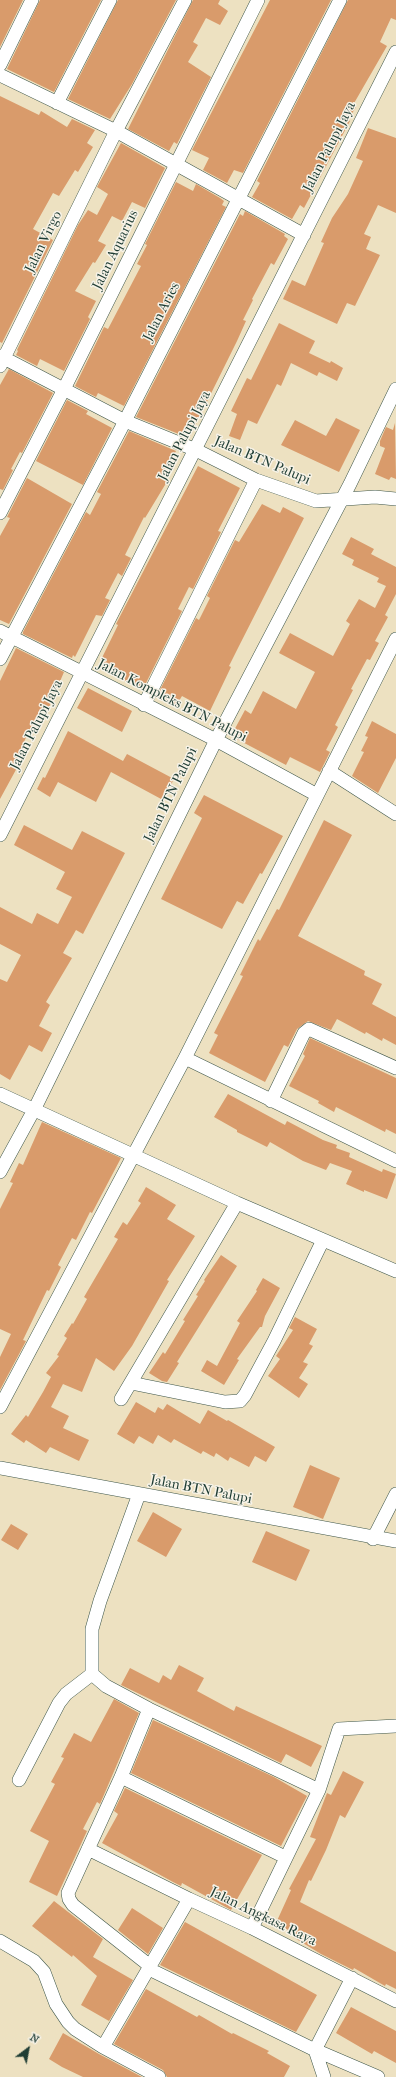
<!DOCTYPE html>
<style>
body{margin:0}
#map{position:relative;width:396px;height:2077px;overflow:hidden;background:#ede1c1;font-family:"IM FELL French Canon",serif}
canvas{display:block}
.north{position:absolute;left:8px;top:2029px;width:40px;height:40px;-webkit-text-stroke:3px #f7f3e8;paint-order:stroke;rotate:32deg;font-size:11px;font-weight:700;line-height:16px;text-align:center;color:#1f3d34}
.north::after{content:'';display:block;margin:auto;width:14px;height:18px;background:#1f3d34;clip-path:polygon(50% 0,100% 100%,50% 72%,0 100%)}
</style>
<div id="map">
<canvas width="396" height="2077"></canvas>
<div class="north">N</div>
</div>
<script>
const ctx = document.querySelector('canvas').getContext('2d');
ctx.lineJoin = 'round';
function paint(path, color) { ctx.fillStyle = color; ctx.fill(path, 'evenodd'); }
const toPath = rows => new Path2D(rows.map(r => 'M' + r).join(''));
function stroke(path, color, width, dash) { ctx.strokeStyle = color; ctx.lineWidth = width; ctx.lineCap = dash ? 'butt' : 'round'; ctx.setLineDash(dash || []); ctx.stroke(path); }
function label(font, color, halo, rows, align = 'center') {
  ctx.font = font + ' "IM FELL French Canon",serif'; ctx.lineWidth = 3; ctx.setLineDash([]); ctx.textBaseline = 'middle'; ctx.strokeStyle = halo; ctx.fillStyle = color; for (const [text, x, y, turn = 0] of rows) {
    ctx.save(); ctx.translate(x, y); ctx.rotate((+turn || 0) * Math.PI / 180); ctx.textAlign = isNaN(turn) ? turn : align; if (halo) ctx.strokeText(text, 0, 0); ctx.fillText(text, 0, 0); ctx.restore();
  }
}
const building = toPath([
 [0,0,23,0,0,47],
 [40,0,101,0,54,92,7,69],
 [118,0,176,0,132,84,110,119,68,99],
 [193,0,220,0,218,4,228,11,220,25,206,18,193,42,198,45,188,62,211,77,177,144,174,142,169,151,128,129],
 [270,0,331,0,243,173,234,170,227,183,203,170,209,158,192,150],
 [348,0,396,0,396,20,391,18,380,42,387,46,353,105,356,107,348,120,350,121,304,208,300,205,292,219,252,197,260,183,257,181],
 [0,96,39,115,41,111,67,127,72,119,95,130,87,143,93,147,78,172,75,170,59,196,53,193,33,229,53,240,2,343,0,342],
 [368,128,396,138,396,213,378,205,364,234,371,237,366,249,380,255,355,306,347,303,337,324,283,299,292,280,305,286,324,243,321,242,332,218,348,194,363,161,356,158],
 [121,143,165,168,145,208,132,202,122,221,112,216,98,241,106,245,95,263,93,262,75,291,96,301,88,317,90,319,64,371,40,359,37,366,16,355,18,351,17,350,78,225,88,210,97,215,108,194,97,187],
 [176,182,193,191,196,184,220,198,224,201,222,205,226,207,124,406,98,393,96,397,75,386,104,327,108,329,141,266,137,264,147,245,145,244],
 [245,211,285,234,284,236,288,239,274,265,271,263,252,299,253,300,243,320,246,321,237,341,189,438,136,417,240,214,243,216],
 [279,323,315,341,309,353,330,363,331,361,343,368,337,381,319,372,317,376,291,363,281,386,277,384,257,424,248,420,240,440,229,436,237,414,231,411,247,378,251,380],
 [9,369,53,393,22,453,20,452,11,469,13,470,3,490,0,489,0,385],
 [67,400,88,411,86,414,112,428,83,485,36,461],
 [336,418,360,430,339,472,281,445,295,420,326,436],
 [395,423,396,479,391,477,389,480,375,474,385,448,380,446,380,441,386,427,393,430],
 [129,431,176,451,163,477,168,480,145,518,144,517,125,555,131,558,122,576,118,573,105,598,110,600,102,616,96,615,75,657,73,655,72,658,23,634,23,632,86,512,90,515,101,494,97,492],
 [198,466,240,488,218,531,221,532,193,589,189,587,178,609,182,611,143,689,141,687,140,689,98,666,118,625,116,624],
 [27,478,72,504,9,624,0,620,0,536,10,518,7,517],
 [262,504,280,513,283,507,304,518,239,646,229,666,231,667,210,711,182,696,176,706,157,696,196,618,199,620,210,598,207,596,235,540,239,542],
 [351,537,374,549,371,554,396,567,396,594,385,615,388,617,375,641,379,643,370,660,367,659,351,689,353,690,335,725,338,727,326,750,330,752,320,772,290,757,286,765,231,736,245,710,251,714,263,691,296,709,315,672,279,653,290,633,333,656,350,624,346,621,359,599,375,608,386,586,377,582,379,578,352,565,354,560,342,554],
 [16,648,64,672,47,712,41,709,29,731,23,744,25,745,15,764,18,766,0,799,0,681],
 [88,688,132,711,122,732,77,708],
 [372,721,396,734,396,758,378,793,352,776,364,752,361,751,368,737,365,736],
 [68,731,123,761,127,754,174,779,163,800,111,772,96,802,58,782,50,797,37,789,43,777,45,778],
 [204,795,283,836,262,874,260,873,243,904,237,901,222,929,161,899,202,818,194,813],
 [324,820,352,835,298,936,365,971,364,975,382,984,372,1004,396,1017,396,1045,383,1038,382,1041,366,1032,365,1034,337,1019,331,1030,308,1021,297,1029,288,1047,284,1045,265,1082,209,1053,218,1035,214,1033,243,976,240,975,258,939,260,941,277,909,279,910],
 [24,825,72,850,82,831,125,853,83,934,76,930,63,953,72,958,46,1002,50,1005,39,1026,52,1033,42,1052,29,1045,10,1080,0,1074,0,979,7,982,21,955,0,944,0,907,32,924,37,913,58,924,72,897,56,889,65,872,14,845],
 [310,1038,396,1078,396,1134,386,1129,385,1132,336,1107,334,1112,318,1103,319,1101,289,1086,305,1056,303,1054],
 [228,1094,285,1125,287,1121,323,1140,337,1145,336,1148,350,1153,349,1157,382,1172,383,1169,396,1174,387,1199,364,1190,364,1192,346,1184,352,1171,330,1163,326,1170,303,1161,270,1142,267,1147,237,1132,237,1130,214,1117],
 [42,1122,121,1158,92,1213,90,1212,76,1240,72,1238,58,1265,61,1267,49,1291,47,1290,23,1340,26,1341,0,1390,0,1357,11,1334,0,1329,0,1209,13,1183,10,1182,19,1163,23,1165],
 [146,1187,176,1205,167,1219,195,1236,167,1280,169,1281,132,1346,114,1371,96,1358,82,1392,63,1384,51,1407,69,1416,63,1428,89,1440,79,1461,50,1447,46,1453,26,1440,24,1443,11,1434,26,1415,28,1417,43,1392,51,1377,46,1373,59,1356,57,1355,67,1338,64,1336,72,1323,73,1324,87,1299,84,1297,118,1239,114,1237,123,1222,127,1225,141,1203,138,1201],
 [221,1255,237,1266,177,1362,179,1363,167,1382,162,1381,149,1373,163,1352,165,1354,185,1321,183,1320,198,1296,196,1295,205,1281,204,1280],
 [263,1278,280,1288,265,1316,262,1327,260,1327,237,1359,239,1360,224,1385,201,1371,207,1360,217,1366,240,1323,237,1321,257,1291,256,1290],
 [295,1317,317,1329,309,1344,313,1346,303,1362,308,1364,299,1378,308,1384,299,1398,268,1376,280,1359,276,1356,293,1330,289,1328],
 [136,1402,155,1413,158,1407,163,1410,167,1404,200,1424,208,1410,227,1421,228,1420,275,1447,266,1462,255,1456,249,1467,230,1457,228,1461,216,1453,214,1457,203,1451,201,1454,174,1439,171,1443,158,1435,153,1444,139,1436,134,1444,117,1434],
 [310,1465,340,1478,323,1519,293,1507],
 [153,1512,182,1529,166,1557,137,1541],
 [11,1524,28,1534,18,1550,1,1540],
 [266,1531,310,1550,296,1581,252,1562],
 [179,1665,204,1678,197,1691,234,1711,236,1706,322,1746,311,1767,286,1754,281,1763,121,1685,130,1668,159,1683,163,1675,171,1680],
 [114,1699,139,1713,100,1804,97,1802,83,1829,87,1831,57,1896,29,1882,49,1841,30,1831,55,1784,51,1782,64,1758,61,1757,74,1733,91,1742],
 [153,1720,274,1777,307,1796,281,1846,131,1773],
 [343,1771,364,1782,345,1818,340,1815,326,1850,311,1881,309,1880,300,1902,396,1952,396,1989,386,1984,385,1986,354,1968,353,1970,321,1954,293,1937,295,1934,276,1923,291,1890,289,1889,316,1839,310,1837,327,1793,331,1795],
 [125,1788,262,1855,231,1910,182,1883,181,1886,173,1882,102,1843,117,1816,118,1814,114,1811],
 [54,1901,103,1939,93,1957,133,1980,109,2021,81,2005,97,1976,73,1955,72,1957,32,1926],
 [132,1908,163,1928,148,1954,118,1930],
 [185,1922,317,1995,296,2032,160,1965],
 [146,1989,197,2017,199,2015,232,2034,233,2033,269,2051,267,2053,290,2066,284,2077,167,2077,163,2070,114,2044],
 [351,2007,396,2031,396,2063,374,2051,372,2054,336,2033],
 [63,2033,99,2054,142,2077,83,2077,62,2067,49,2059]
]);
const street = toPath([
 [0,65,32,0],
 [0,75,116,131,304,235],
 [57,103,110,0],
 [0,356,125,421,196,450,256,480,316,501,375,497,396,499],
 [0,366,116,131,185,0],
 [0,513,64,389,258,0],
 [0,631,216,740,317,795],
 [0,659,125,421,340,0],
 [144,705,256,480],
 [329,771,396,814],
 [0,835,396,52],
 [185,1058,396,1161],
 [0,1094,237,1203,396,1271],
 [271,1101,304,1033,309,1029,396,1068],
 [0,1172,35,1108,216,740,350,484,396,389],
 [131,1383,225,1402,240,1401,245,1395,274,1341,323,1240],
 [121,1399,237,1203],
 [0,1407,185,1058,396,639],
 [0,1468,396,1541],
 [139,1494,100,1601,92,1629,92,1674,106,1686,149,1709,319,1790],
 [373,1539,396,1494],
 [149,1709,121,1777,68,1893,69,1899,73,1905,150,1966],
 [121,1777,285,1857],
 [19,1780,59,1703,66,1694,92,1674],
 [88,1849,189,1899],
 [252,1928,319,1790,339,1729,396,1726],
 [0,1941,34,1961,44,1972,56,2004,68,2022,75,2029,103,2047],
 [149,1969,315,2050,378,2077],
 [159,2077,103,2047,189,1899,252,1928,396,2001],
 [324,2077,315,2050,352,1978]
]);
const streetNames = [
 ["Jalan Palupi Jaya",330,147,-63],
 ["Jalan Virgo",44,242,-64],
 ["Jalan Aquarius",116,250,-64],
 ["Jalan Aries",162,312,-63],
 ["Jalan Palupi Jaya",185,436,-63],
 ["Jalan BTN Palupi",262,461,23],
 ["Jalan Kompleks BTN Palupi",172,701,27],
 ["Jalan Palupi Jaya",37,725,-63],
 ["Jalan BTN Palupi",171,795,-64],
 ["Jalan BTN Palupi",201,1490,11],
 ["Jalan Angkasa Raya",263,1917,26]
];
paint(building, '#d99b6b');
stroke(street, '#3e5649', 14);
stroke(street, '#fff', 13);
label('14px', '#1f3d34', '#f7f3e8', streetNames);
</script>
